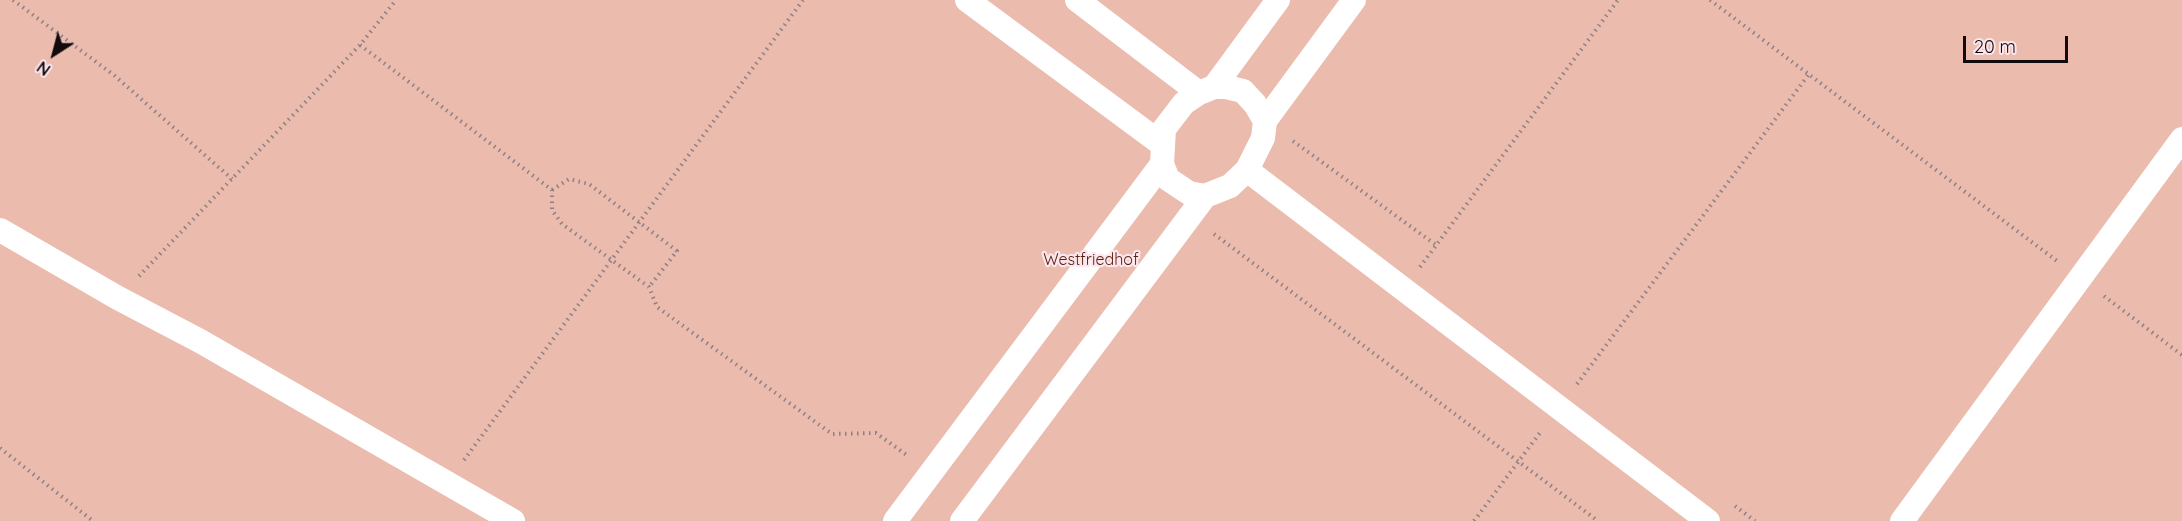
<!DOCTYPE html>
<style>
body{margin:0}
#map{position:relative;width:2182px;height:521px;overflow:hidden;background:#eed9e0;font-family:Quicksand,sans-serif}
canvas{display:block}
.north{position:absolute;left:24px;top:24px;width:60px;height:60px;-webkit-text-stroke:4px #fbe6ed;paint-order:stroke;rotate:216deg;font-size:16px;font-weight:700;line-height:24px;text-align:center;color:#120b0e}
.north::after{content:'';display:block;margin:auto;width:21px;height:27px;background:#120b0e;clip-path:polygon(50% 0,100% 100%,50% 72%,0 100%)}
.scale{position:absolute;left:1963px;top:36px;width:105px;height:27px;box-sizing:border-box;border:3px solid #120b0e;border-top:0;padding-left:8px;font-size:18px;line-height:21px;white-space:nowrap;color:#120b0e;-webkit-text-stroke:4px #fbe6ed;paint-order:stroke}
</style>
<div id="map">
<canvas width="2182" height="521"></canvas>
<div class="north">N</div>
<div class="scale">20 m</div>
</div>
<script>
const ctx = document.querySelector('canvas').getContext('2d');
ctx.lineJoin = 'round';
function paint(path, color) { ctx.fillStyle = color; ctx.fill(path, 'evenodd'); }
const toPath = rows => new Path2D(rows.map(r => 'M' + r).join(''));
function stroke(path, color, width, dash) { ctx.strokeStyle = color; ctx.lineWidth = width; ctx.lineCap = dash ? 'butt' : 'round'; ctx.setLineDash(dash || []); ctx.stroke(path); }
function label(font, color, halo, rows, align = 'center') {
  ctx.font = font + ' Quicksand,sans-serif'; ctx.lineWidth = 4.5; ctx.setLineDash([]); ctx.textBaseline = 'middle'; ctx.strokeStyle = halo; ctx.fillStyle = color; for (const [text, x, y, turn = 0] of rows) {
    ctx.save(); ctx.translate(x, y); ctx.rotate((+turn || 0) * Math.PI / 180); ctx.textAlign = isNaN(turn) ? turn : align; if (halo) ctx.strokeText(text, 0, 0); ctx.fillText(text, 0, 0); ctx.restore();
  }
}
const green = toPath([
 [0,0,2182,0,2182,521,0,521]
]);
const path = toPath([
 [13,0,115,76,232,179],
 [1710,0,2057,261],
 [360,45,552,190,552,210,562,224,649,287,657,307,832,434,876,433,908,456],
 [1293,141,1436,245],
 [552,190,569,179,589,184,677,251,649,287],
 [1214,234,1598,521],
 [1420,267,1618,0],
 [139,276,360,45,396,0],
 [2104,296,2182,355],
 [1577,384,1809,74],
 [0,448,93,521],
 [464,460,803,0],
 [1735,506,1755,521],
 [1474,521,1542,430]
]);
const pedestrian = toPath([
 [967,0,1163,145],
 [1077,0,1199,93],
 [1214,87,1278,0],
 [1226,87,1243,91,1255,104,1265,121,1263,138,1247,170,1230,186,1205,196,1189,193,1168,179,1162,164,1164,129,1184,103,1199,93,1214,87,1226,87],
 [1265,121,1354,0],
 [1247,170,1708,521],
 [0,230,118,298,200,341,513,521],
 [895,521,1162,164],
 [962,521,1205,196],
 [1902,521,2182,139]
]);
const parkNames = [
 ["Westfriedhof",1091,260]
];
paint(green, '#ebbbad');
stroke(path, '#8f8085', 4, [1.5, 4.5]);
stroke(pedestrian, '#fff', 24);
label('16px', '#5c1e0c', '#fbe6ed', parkNames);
</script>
